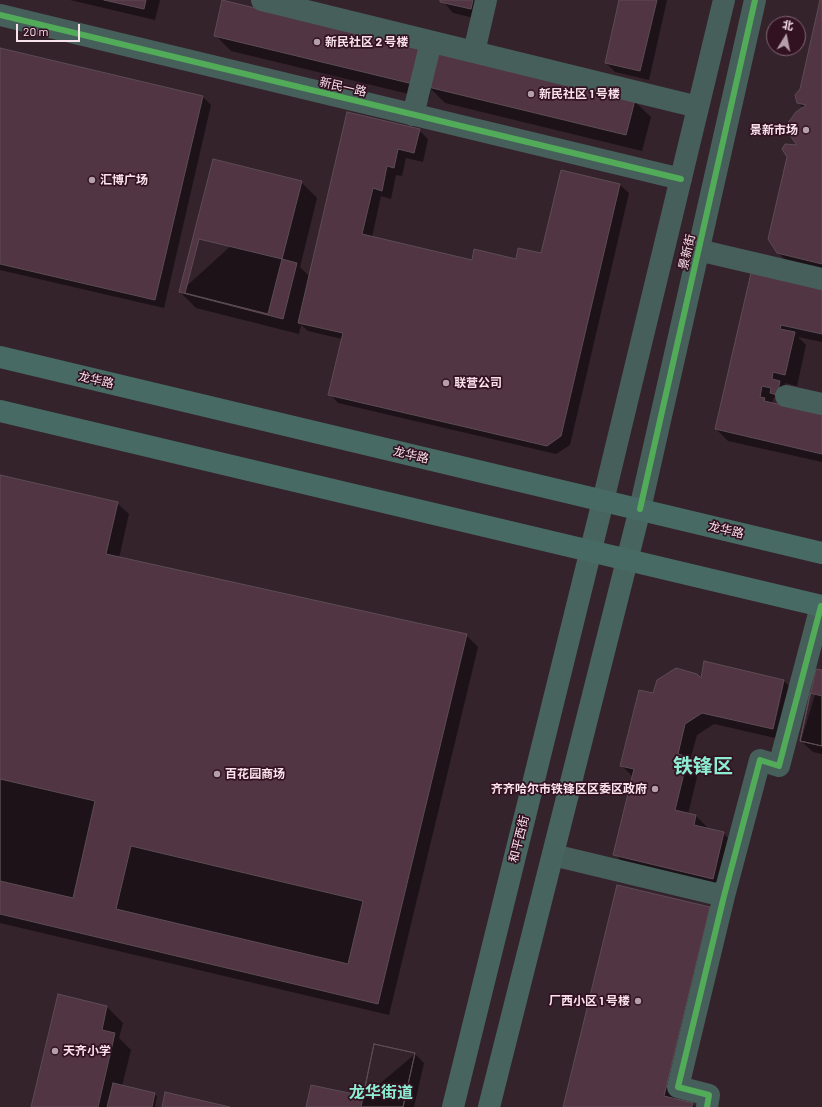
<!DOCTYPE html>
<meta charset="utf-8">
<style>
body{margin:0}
#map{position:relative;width:822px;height:1107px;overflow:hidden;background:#35232b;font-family:Barlow,"Noto Sans SC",sans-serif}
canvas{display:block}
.north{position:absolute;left:766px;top:16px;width:40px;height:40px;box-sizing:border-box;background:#321221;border:1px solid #826572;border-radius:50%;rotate:10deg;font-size:11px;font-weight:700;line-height:16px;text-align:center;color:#fae2eb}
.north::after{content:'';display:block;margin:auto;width:14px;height:18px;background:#b59fa8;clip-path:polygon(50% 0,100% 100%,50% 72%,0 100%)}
.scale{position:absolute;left:16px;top:24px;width:64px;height:18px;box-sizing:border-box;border:2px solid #fae2eb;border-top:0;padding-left:5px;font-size:12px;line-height:14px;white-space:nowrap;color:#fae2eb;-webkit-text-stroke:3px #321221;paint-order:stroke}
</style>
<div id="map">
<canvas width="822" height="1107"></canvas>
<div class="north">北</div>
<div class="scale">20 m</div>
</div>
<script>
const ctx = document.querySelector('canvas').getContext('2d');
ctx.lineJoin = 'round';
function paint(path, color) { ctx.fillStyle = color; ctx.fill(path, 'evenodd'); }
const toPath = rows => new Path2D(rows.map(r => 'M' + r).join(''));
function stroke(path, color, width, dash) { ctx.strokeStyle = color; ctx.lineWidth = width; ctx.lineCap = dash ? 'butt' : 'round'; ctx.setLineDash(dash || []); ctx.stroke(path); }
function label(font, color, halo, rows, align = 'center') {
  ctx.font = font + ' Barlow,"Noto Sans SC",sans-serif'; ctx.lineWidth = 3.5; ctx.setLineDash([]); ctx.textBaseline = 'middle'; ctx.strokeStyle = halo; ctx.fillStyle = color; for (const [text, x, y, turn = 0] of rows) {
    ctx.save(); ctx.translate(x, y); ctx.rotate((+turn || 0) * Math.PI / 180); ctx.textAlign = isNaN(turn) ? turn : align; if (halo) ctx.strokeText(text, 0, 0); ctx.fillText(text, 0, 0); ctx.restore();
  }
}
const shadow = toPath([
 [70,0,160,0,155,20],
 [442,0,487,0,483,20,453,13],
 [620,0,667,0,649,80,615,72,606,63],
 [821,0,822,0,822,270,787,262,772,246,769,239,799,146,803,108,798,102],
 [215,35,634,101,651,117,642,151,445,103,431,89,429,99,231,51],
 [0,49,202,96,211,105,164,308,0,270],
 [348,113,419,130,428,139,423,162,406,158,402,176,396,175,391,199,381,196,372,237,472,261,516,260,542,254,562,171,620,185,629,193,570,445,556,454,338,403,330,394,342,339,308,331,301,325,299,334,196,308,180,292,301,182,317,198,300,267,310,277],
 [752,274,822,290,822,342,798,337,806,345,797,386,785,383,782,404,774,397,772,404,822,415,822,462,728,441,716,429],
 [0,476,117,503,129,514,119,558,466,635,478,647,389,1015,0,923],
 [822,671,822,754,813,752,801,741],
 [701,679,784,681,795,692,784,740,714,724,697,735,690,760,699,769,688,814,696,816,707,827,707,829,723,833,735,845,724,890,626,866,615,854,633,777,621,765,654,694],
 [709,908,721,920,677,1100,692,1104,695,1107,565,1107],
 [58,995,107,1007,123,1023,119,1038,131,1050,122,1086,154,1094,157,1096,155,1107,32,1107],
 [415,1054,424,1063,414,1107,307,1107,364,1097]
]);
const building = toPath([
 [104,0,146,0,144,9,104,0],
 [222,0,421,48,413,84,214,36,222,0],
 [440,0,473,0,471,9,440,2,440,0],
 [619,0,657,0,640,71,605,63,619,0],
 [820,0,822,0,822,264,777,253,768,239,787,157,782,149,785,144,797,145,791,137,787,124,796,112,806,105,797,103,795,95,800,89,820,0],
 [0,48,203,96,155,300,0,264,0,48],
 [436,52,635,100,626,135,428,87,436,52],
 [347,112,420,129,414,153,398,149,394,168,387,166,382,191,373,188,362,234,472,260,474,249,516,259,518,248,541,253,561,170,620,184,561,436,547,446,328,395,343,333,298,323,347,112],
 [213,159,302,181,282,259,297,263,283,319,179,292,213,159],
 [199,239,282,259,268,314,185,293,199,239],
 [751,273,822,289,822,334,781,325,780,329,795,332,785,375,773,372,772,379,780,381,777,395,770,393,771,388,762,386,760,397,765,398,764,401,822,414,822,454,715,429,751,273],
 [0,475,118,502,106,554,467,634,378,1004,0,914,0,475],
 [704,661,784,680,773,729,702,713,685,724,678,754,688,757,675,810,696,815,694,825,724,832,713,879,613,855,634,769,620,766,639,690,653,693,657,680,676,668,697,674,701,678,704,661],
 [816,669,822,670,822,746,800,741,816,669],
 [810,693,822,696,822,746,800,741,810,693],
 [0,779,95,801,73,898,0,881,0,779],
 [131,846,363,901,348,964,116,909,131,846],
 [617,885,710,907,664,1096,693,1103,692,1107,563,1107,617,885],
 [58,994,107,1006,102,1030,115,1033,98,1107,31,1107,58,994],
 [374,1044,415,1053,403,1107,306,1107,311,1085,363,1096,374,1044],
 [374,1044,415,1053,403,1107,361,1107,374,1044],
 [113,1083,155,1093,152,1107,107,1107,113,1083],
 [165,1092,230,1107,162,1107,165,1092]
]);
const street = toPath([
 [262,0,698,107],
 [0,15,681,179],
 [474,52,486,0],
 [413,115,431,42],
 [698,250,822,279],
 [786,396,822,404],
 [603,501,724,0],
 [640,509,755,0],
 [553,855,724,896],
 [707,1107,709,1095,678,1087,724,896,760,760,779,766,821,606]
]);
const secondary = toPath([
 [453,1107,603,501],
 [489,1107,640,509]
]);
const primary = toPath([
 [0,357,822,553],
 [0,411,822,606]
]);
const cycleway = toPath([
 [0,15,681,179],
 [640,509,755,0],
 [707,1107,709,1095,678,1087,724,896,760,760,779,766,821,606]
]);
const markers = [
 [317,42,4,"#b59fa8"],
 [531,94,4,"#b59fa8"],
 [806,130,4,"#b59fa8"],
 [92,180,4,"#b59fa8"],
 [446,383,4,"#b59fa8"],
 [217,774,4,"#b59fa8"],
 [655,789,4,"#b59fa8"],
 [638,1001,4,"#b59fa8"],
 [55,1051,4,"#b59fa8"]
];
const poiNames = [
 ["新民社区 2 号楼",325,42],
 ["新民社区 1 号楼",539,94],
 ["景新市场",798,130,"right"],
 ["汇博广场",100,180],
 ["联营公司",454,383],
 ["百花园商场",225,774],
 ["齐齐哈尔市铁锋区区委区政府",647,789,"right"],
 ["厂西小区 1 号楼",630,1001,"right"],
 ["天齐小学",63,1051]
];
const streetNames = [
 ["新民一路",343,87,13],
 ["景新街",687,252,-77],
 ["龙华路",96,380,13],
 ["龙华路",411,455,13],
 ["龙华路",726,530,13],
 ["和平西街",519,839,-76]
];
const districtNames = [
 ["龙华街道",381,1093]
];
const townNames = [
 ["铁锋区",703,766]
];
paint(shadow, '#0007');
paint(building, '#523543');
stroke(building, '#5c4c53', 1);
stroke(street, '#465f5a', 22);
stroke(secondary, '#47645e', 22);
stroke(primary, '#476b64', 22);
stroke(cycleway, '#51ab58', 6);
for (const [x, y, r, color] of markers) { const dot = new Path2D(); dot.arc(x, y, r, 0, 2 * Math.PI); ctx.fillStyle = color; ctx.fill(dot); stroke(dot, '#321221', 1.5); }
label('bold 12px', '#fae2eb', '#321221', poiNames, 'left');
label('12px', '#fae2eb', '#321221', streetNames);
label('bold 16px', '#8dedd2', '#321221', districtNames);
label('bold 20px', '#8dedd2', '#321221', townNames);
</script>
